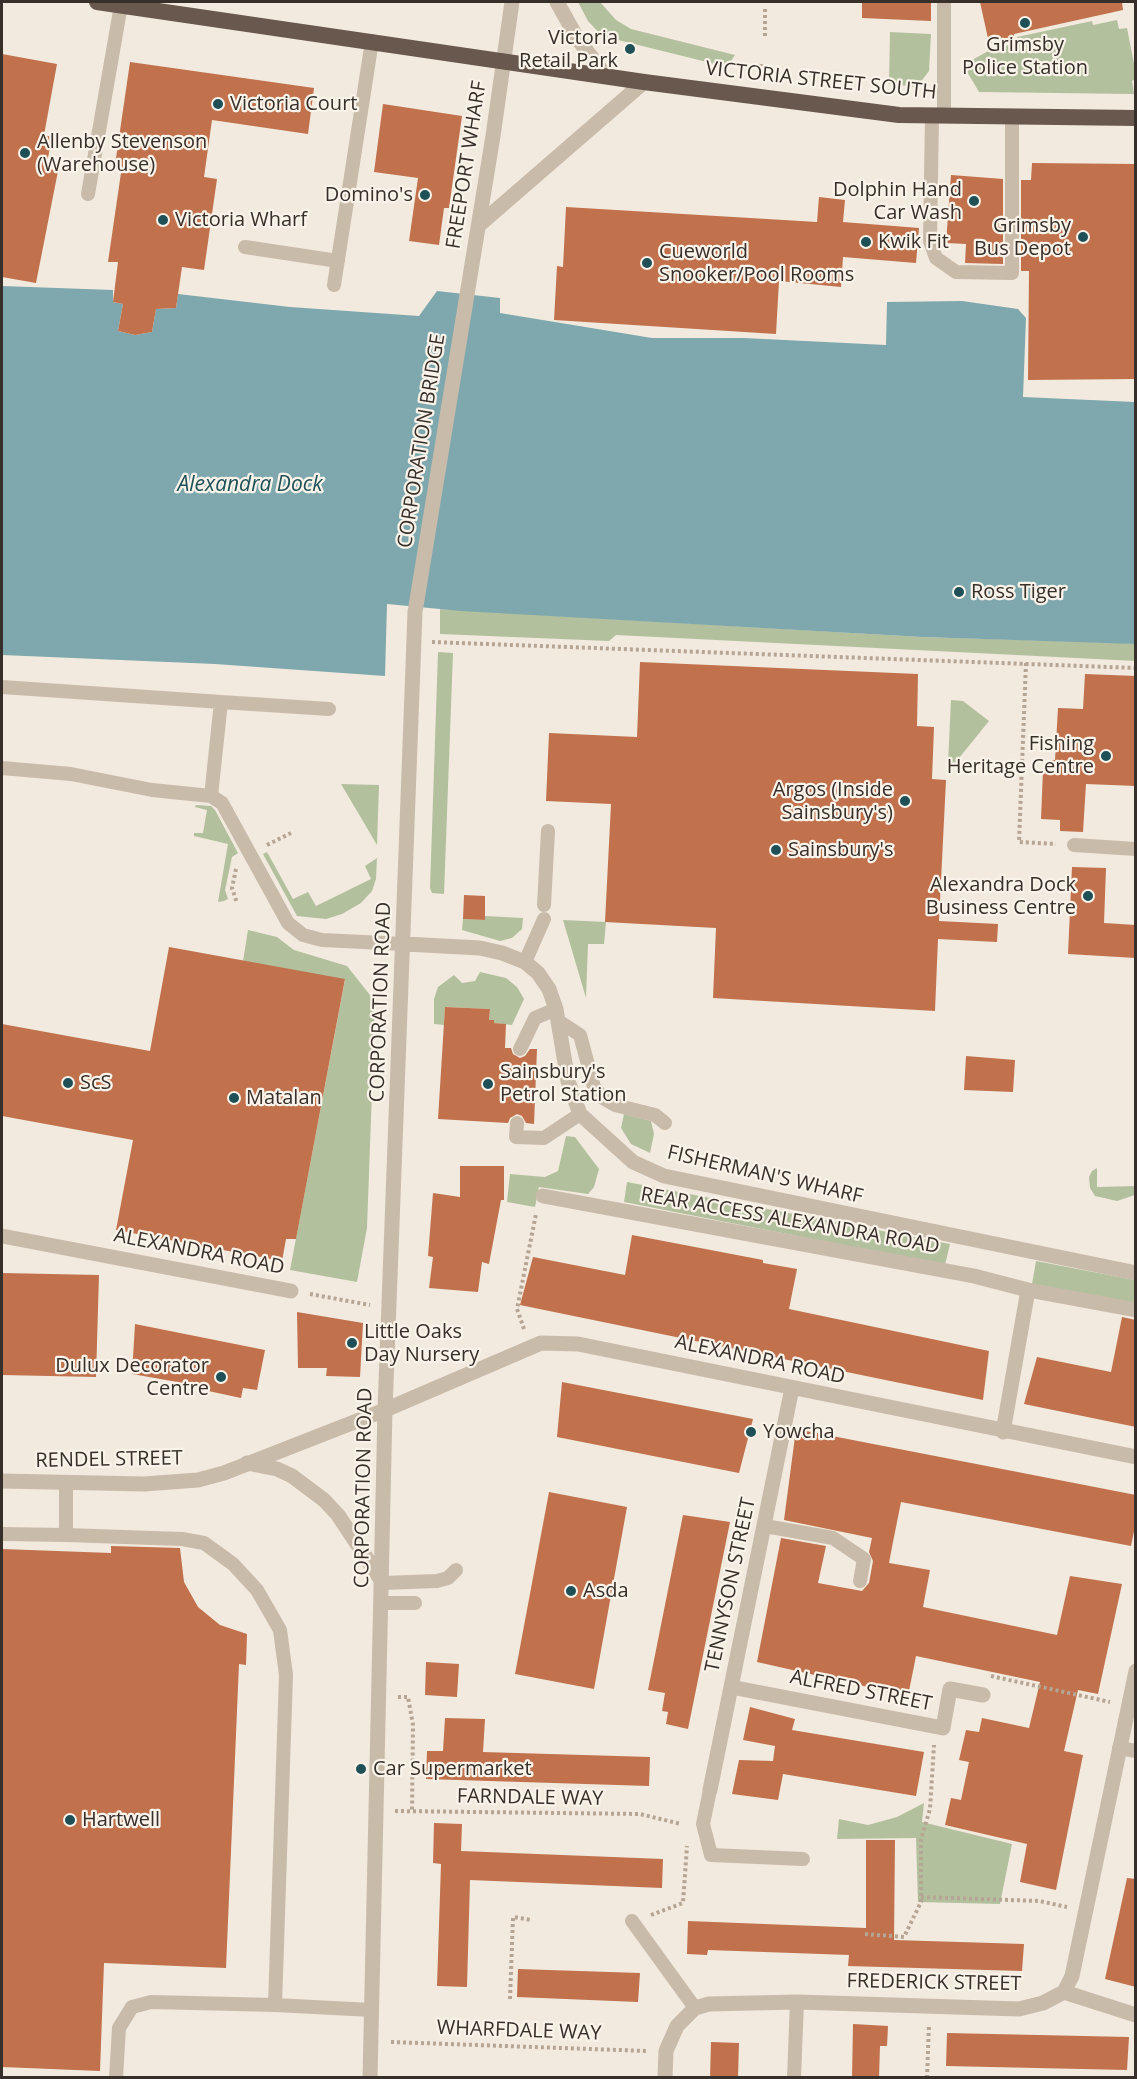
<!DOCTYPE html>
<style>
body{margin:0}
#map{position:relative;width:1137px;height:2079px;overflow:hidden;background:#f2eade;font-family:"Open Sans",sans-serif}
canvas{display:block}
.frame{position:absolute;inset:0;border:3px solid #372f29;pointer-events:none}
</style>
<div id="map">
<canvas width="1137" height="2079"></canvas>
<div class="frame"></div>
</div>
<script>
const ctx = document.querySelector('canvas').getContext('2d');
ctx.lineJoin = 'round';
function paint(path, color) { ctx.fillStyle = color; ctx.fill(path, 'evenodd'); }
const toPath = rows => new Path2D(rows.map(r => 'M' + r).join(''));
function stroke(path, color, width, dash) { ctx.strokeStyle = color; ctx.lineWidth = width; ctx.lineCap = dash ? 'butt' : 'round'; ctx.setLineDash(dash || []); ctx.stroke(path); }
function label(font, color, halo, rows, align = 'center') {
  ctx.font = font + ' "Open Sans",sans-serif'; ctx.lineWidth = 4.5; ctx.setLineDash([]); ctx.textBaseline = 'middle'; ctx.strokeStyle = halo; ctx.fillStyle = color; for (const [text, x, y, turn = 0] of rows) {
    ctx.save(); ctx.translate(x, y); ctx.rotate((+turn || 0) * Math.PI / 180); ctx.textAlign = isNaN(turn) ? turn : align; if (halo) ctx.strokeText(text, 0, 0); ctx.fillText(text, 0, 0); ctx.restore();
  }
}
const green = toPath([
 [578,2,600,2,616,20,631,29,735,55,727,67,602,36,588,21],
 [1117,20,1119,29,1127,28,1135,69,1135,79,1132,81,1134,94,979,92,963,65,992,49,1018,43,1017,37,1092,21,1093,25],
 [890,32,931,34,929,71,917,87,889,84],
 [440,609,922,637,1123,643,1135,644,1136,661,616,635,609,641,440,634],
 [438,652,453,653,444,894,432,893,430,888],
 [951,700,963,701,989,721,955,763,948,763],
 [341,784,379,785,377,845],
 [196,805,211,806,215,810,238,853,232,857,225,890,228,899,224,901,218,902,228,844,194,836,194,833,203,833,207,810,195,807],
 [267,852,293,899,308,892,316,906,371,879,365,866,377,858,376,879,372,891,361,903,342,914,326,919,297,916,263,854],
 [485,916,523,918,522,929,512,938,500,941,462,930,463,919,485,920],
 [563,920,606,922,604,944,588,944,586,998],
 [248,930,277,937,294,950,347,966,370,995,375,1009,367,1228,357,1282,290,1270,345,980,243,961],
 [480,972,506,978,517,987,524,999,512,1025,494,1023,494,1020,489,1020,490,1009,445,1007,444,1025,434,1024,434,999,438,987,454,975,462,983,475,981],
 [624,1114,651,1121,654,1134,650,1153,631,1144,621,1128],
 [566,1136,575,1137,599,1169,594,1187,588,1194,539,1187,535,1207,507,1202,510,1174,545,1177,558,1171],
 [1097,1168,1097,1187,1135,1186,1135,1195,1117,1201,1095,1196,1090,1188,1089,1177,1092,1171],
 [627,1182,950,1244,945,1265,624,1202],
 [1036,1261,1135,1280,1135,1304,1032,1284],
 [924,1803,922,1822,1012,1844,1000,1904,918,1902,916,1838,837,1839,839,1819,868,1825,897,1817]
]);
const water = toPath([
 [2,286,113,290,113,302,123,304,118,331,135,335,152,332,156,309,176,308,178,294,290,307,419,316,437,291,500,298,500,313,652,338,744,338,886,345,887,302,962,301,1018,309,1026,318,1023,397,1135,402,1135,644,922,637,461,611,387,604,385,676,215,664,2,655]
]);
const building = toPath([
 [862,2,931,2,931,21,862,18],
 [980,2,1122,2,1123,10,1014,34,1014,38,989,43],
 [2,54,57,64,44,135,52,137,46,168,58,171,36,283,2,277],
 [130,62,314,88,308,134,212,120,204,177,217,179,204,270,182,267,176,308,156,309,152,332,135,335,118,331,123,304,113,302,118,262,108,262,122,166,115,165],
 [383,104,462,116,449,208,444,208,439,245,409,241,418,178,374,172],
 [1032,163,1136,164,1136,379,1028,380,1029,271,1021,271,1021,180,1031,180],
 [951,175,1003,179,1003,264,965,263,966,244,946,243],
 [819,197,845,200,843,222,919,228,916,263,843,257,841,287,779,281,776,334,554,320,557,266,563,267,566,207,817,222],
 [640,662,918,674,917,726,934,727,932,779,946,780,939,921,998,924,997,942,938,939,935,1011,713,998,716,928,605,922,611,804,546,801,549,733,637,737],
 [1085,674,1136,676,1136,786,1086,784,1083,832,1060,831,1060,820,1041,819,1043,770,1048,770,1049,760,1055,760,1058,708,1083,709],
 [1072,867,1106,868,1104,923,1136,925,1136,958,1068,954],
 [464,895,485,896,485,920,463,919],
 [169,947,345,979,296,1239,286,1239,282,1261,116,1230,133,1140,2,1116,2,1024,150,1051],
 [445,1007,490,1009,489,1020,494,1020,494,1023,506,1024,505,1048,511,1048,513,1054,520,1058,525,1056,530,1049,537,1049,534,1124,526,1123,522,1116,517,1114,510,1118,508,1123,438,1119],
 [966,1056,1015,1060,1013,1092,964,1090],
 [460,1166,504,1166,504,1200,501,1200,489,1264,482,1262,478,1292,429,1288,433,1257,428,1256,433,1193,460,1197],
 [632,1235,763,1260,763,1263,797,1269,789,1309,989,1351,983,1400,520,1305,533,1257,625,1275],
 [2,1273,99,1275,96,1377,2,1375],
 [297,1312,363,1323,360,1377,326,1376,327,1368,298,1368],
 [1122,1317,1136,1320,1136,1427,1024,1404,1037,1357,1111,1372],
 [135,1324,265,1350,257,1390,243,1388,241,1398,199,1389,200,1386,132,1374],
 [562,1382,753,1419,739,1473,557,1437],
 [796,1429,1136,1495,1136,1521,1131,1546,901,1502,893,1542,889,1563,930,1570,923,1607,1057,1635,1070,1576,1122,1584,1098,1694,1078,1690,1064,1751,1083,1755,1056,1890,1020,1882,1027,1844,945,1825,951,1798,961,1800,969,1762,959,1760,966,1730,979,1732,982,1718,1029,1728,1040,1682,916,1656,908,1696,757,1662,781,1538,826,1546,818,1583,862,1591,869,1583,873,1561,869,1552,872,1538,784,1520],
 [549,1492,627,1507,594,1689,515,1674],
 [683,1515,730,1522,688,1729,666,1724,668,1712,662,1711,665,1693,648,1690],
 [111,1546,180,1548,184,1582,198,1607,220,1625,247,1634,246,1665,239,1664,226,1968,104,1963,100,2071,2,2067,2,1549,111,1553],
 [426,1662,459,1664,457,1697,425,1695],
 [750,1707,795,1719,792,1730,924,1752,916,1796,783,1774,778,1800,732,1794,739,1760,773,1761,775,1746,743,1740],
 [445,1718,485,1719,483,1752,650,1757,649,1786,426,1779,427,1751,443,1751],
 [434,1823,462,1824,461,1851,663,1859,662,1888,470,1880,467,1987,437,1986,441,1864,433,1863],
 [866,1840,895,1840,894,1940,1024,1944,1022,1971,848,1966,849,1955,708,1950,707,1955,687,1954,688,1921,866,1928],
 [1127,1878,1136,1879,1136,1987,1105,1979],
 [518,1969,640,1973,638,2002,517,1997],
 [853,2024,888,2026,887,2046,880,2046,879,2078,852,2078],
 [947,2033,1129,2037,1127,2070,946,2066],
 [711,2042,739,2043,738,2078,710,2078]
]);
const path = toPath([
 [765,36,765,8],
 [759,78,761,64],
 [432,642,1136,668],
 [1026,663,1019,842,1056,844],
 [267,845,291,833],
 [236,869,232,888,237,903],
 [310,1294,370,1305],
 [524,1329,517,1309,536,1214],
 [991,1676,1110,1702],
 [398,1697,408,1697,413,1725,412,1811],
 [395,1811,640,1814,681,1824],
 [921,1897,1039,1901,1067,1907],
 [651,1915,683,1903,687,1846],
 [865,1934,904,1937,921,1902,921,1839,930,1809,934,1745],
 [510,1999,513,1917,531,1920],
 [391,2042,647,2051],
 [927,2078,929,2024]
]);
const service = toPath([
 [944,2,944,116],
 [932,115,930,241,936,258,956,272,1012,273,1012,118],
 [88,194,121,5],
 [245,247,338,261],
 [334,285,372,41],
 [2,687,221,702],
 [2,768,71,774,152,790,211,796,222,803,288,923,303,935,322,940,405,944],
 [211,796,221,702,329,709],
 [1074,845,1136,849],
 [544,905,548,831],
 [525,962,544,919],
 [560,1022,580,1035,594,1087,603,1098,615,1105,655,1115,665,1123],
 [520,1049,535,1018,556,1009],
 [517,1123,516,1137,544,1138,580,1114],
 [765,1526,833,1538,864,1559,860,1581],
 [2,1534,66,1535,66,1484],
 [66,1535,182,1539,204,1543,233,1564,257,1590,280,1630,286,1675,275,2005,151,2002,132,2007,119,2028,116,2078],
 [383,1583,437,1581,448,1578,456,1570],
 [383,1603,415,1603],
 [1119,1748,1136,1751],
 [710,1790,703,1824,711,1855,803,1859],
 [632,1921,695,2008],
 [275,2005,372,2010],
 [794,2078,797,2002]
]);
const minor = toPath([
 [557,2,577,38,605,75],
 [479,225,644,82],
 [405,944,480,948,502,953,525,962,538,973,549,989,556,1009,568,1081,580,1114,633,1162,664,1176,1136,1273],
 [543,1196,974,1276,1028,1290],
 [2,1236,291,1291],
 [1003,1432,1028,1290,1136,1310],
 [247,1463,277,1469,292,1476,324,1500,338,1515,383,1583],
 [2,1481,144,1484,198,1480,224,1473,385,1410,541,1343,578,1344,1136,1457],
 [731,1687,943,1728,950,1689,983,1695],
 [710,1790,792,1388],
 [1064,1992,1136,2015],
 [370,2078,385,1410,415,612,493,136,512,2],
 [665,2078,666,2051,677,2026,695,2008,709,2004,797,2002,1019,2009,1043,2003,1064,1992,1072,1976,1136,1671]
]);
const trunk = toPath([
 [97,2,644,82,899,115,1136,118]
]);
const markers = [
 [1025,23,6,"#205057"],
 [630,49,6,"#205057"],
 [218,104,6,"#205057"],
 [25,153,6,"#205057"],
 [425,195,6,"#205057"],
 [974,201,6,"#205057"],
 [163,220,6,"#205057"],
 [1083,237,6,"#205057"],
 [866,242,6,"#205057"],
 [647,263,6,"#205057"],
 [959,592,6,"#205057"],
 [1106,756,6,"#205057"],
 [905,801,6,"#205057"],
 [776,850,6,"#205057"],
 [1088,896,6,"#205057"],
 [68,1083,6,"#205057"],
 [488,1084,6,"#205057"],
 [234,1098,6,"#205057"],
 [352,1343,6,"#205057"],
 [221,1377,6,"#205057"],
 [751,1432,6,"#205057"],
 [571,1591,6,"#205057"],
 [361,1769,6,"#205057"],
 [70,1820,6,"#205057"]
];
const poiNames = [
 ["Victoria",618,38,"right"],
 ["Retail Park",618,61,"right"],
 ["Grimsby",1025,45,"center"],
 ["Police Station",1025,68,"center"],
 ["Victoria Court",230,104],
 ["Allenby Stevenson",37,142],
 ["(Warehouse)",37,165],
 ["Dolphin Hand",962,190,"right"],
 ["Car Wash",962,213,"right"],
 ["Domino's",413,195,"right"],
 ["Victoria Wharf",175,220],
 ["Grimsby",1071,226,"right"],
 ["Bus Depot",1071,249,"right"],
 ["Kwik Fit",878,242],
 ["Cueworld",659,252],
 ["Snooker/Pool Rooms",659,275],
 ["Ross Tiger",971,592],
 ["Fishing",1094,744,"right"],
 ["Heritage Centre",1094,767,"right"],
 ["Argos (Inside",893,790,"right"],
 ["Sainsbury's)",893,813,"right"],
 ["Sainsbury's",788,850],
 ["Alexandra Dock",1076,885,"right"],
 ["Business Centre",1076,908,"right"],
 ["Sainsbury's",500,1072],
 ["Petrol Station",500,1095],
 ["ScS",80,1083],
 ["Matalan",246,1098],
 ["Little Oaks",364,1332],
 ["Day Nursery",364,1355],
 ["Dulux Decorator",209,1366,"right"],
 ["Centre",209,1389,"right"],
 ["Yowcha",763,1432],
 ["Asda",583,1591],
 ["Car Supermarket",373,1769],
 ["Hartwell",82,1820]
];
const streetNames = [
 ["VICTORIA STREET SOUTH",821,81,6],
 ["FREEPORT WHARF",467,165,-81],
 ["CORPORATION BRIDGE",422,441,-81],
 ["CORPORATION ROAD",381,1002,-88],
 ["FISHERMAN'S WHARF",765,1175,13],
 ["REAR ACCESS ALEXANDRA ROAD",790,1221,10],
 ["ALEXANDRA ROAD",199,1252,11],
 ["ALEXANDRA ROAD",760,1360,12],
 ["RENDEL STREET",109,1460,-1],
 ["CORPORATION ROAD",364,1488,-89],
 ["TENNYSON STREET",731,1585,-78],
 ["ALFRED STREET",861,1691,11],
 ["FARNDALE WAY",530,1798,1],
 ["FREDERICK STREET",934,1983,1],
 ["WHARFDALE WAY",519,2031,2]
];
const waterNames = [
 ["Alexandra Dock",250,485]
];
paint(green, '#b3c09e');
paint(water, '#7ea8ae');
paint(building, '#c1714c');
stroke(path, '#b5a594', 4, [3, 3]);
stroke(service, '#c9bbaa', 14);
stroke(minor, '#c9bbaa', 15);
stroke(trunk, '#68584e', 16);
for (const [x, y, r, color] of markers) { const dot = new Path2D(); dot.arc(x, y, r, 0, 2 * Math.PI); ctx.fillStyle = color; ctx.fill(dot); stroke(dot, '#f9f3ea', 2); }
label('20px', '#372f29', '#f9f3ea', poiNames, 'left');
label('20px', '#372f29', '#f9f3ea', streetNames);
label('italic 21px', '#205057', '#f9f3ea', waterNames);
</script>
